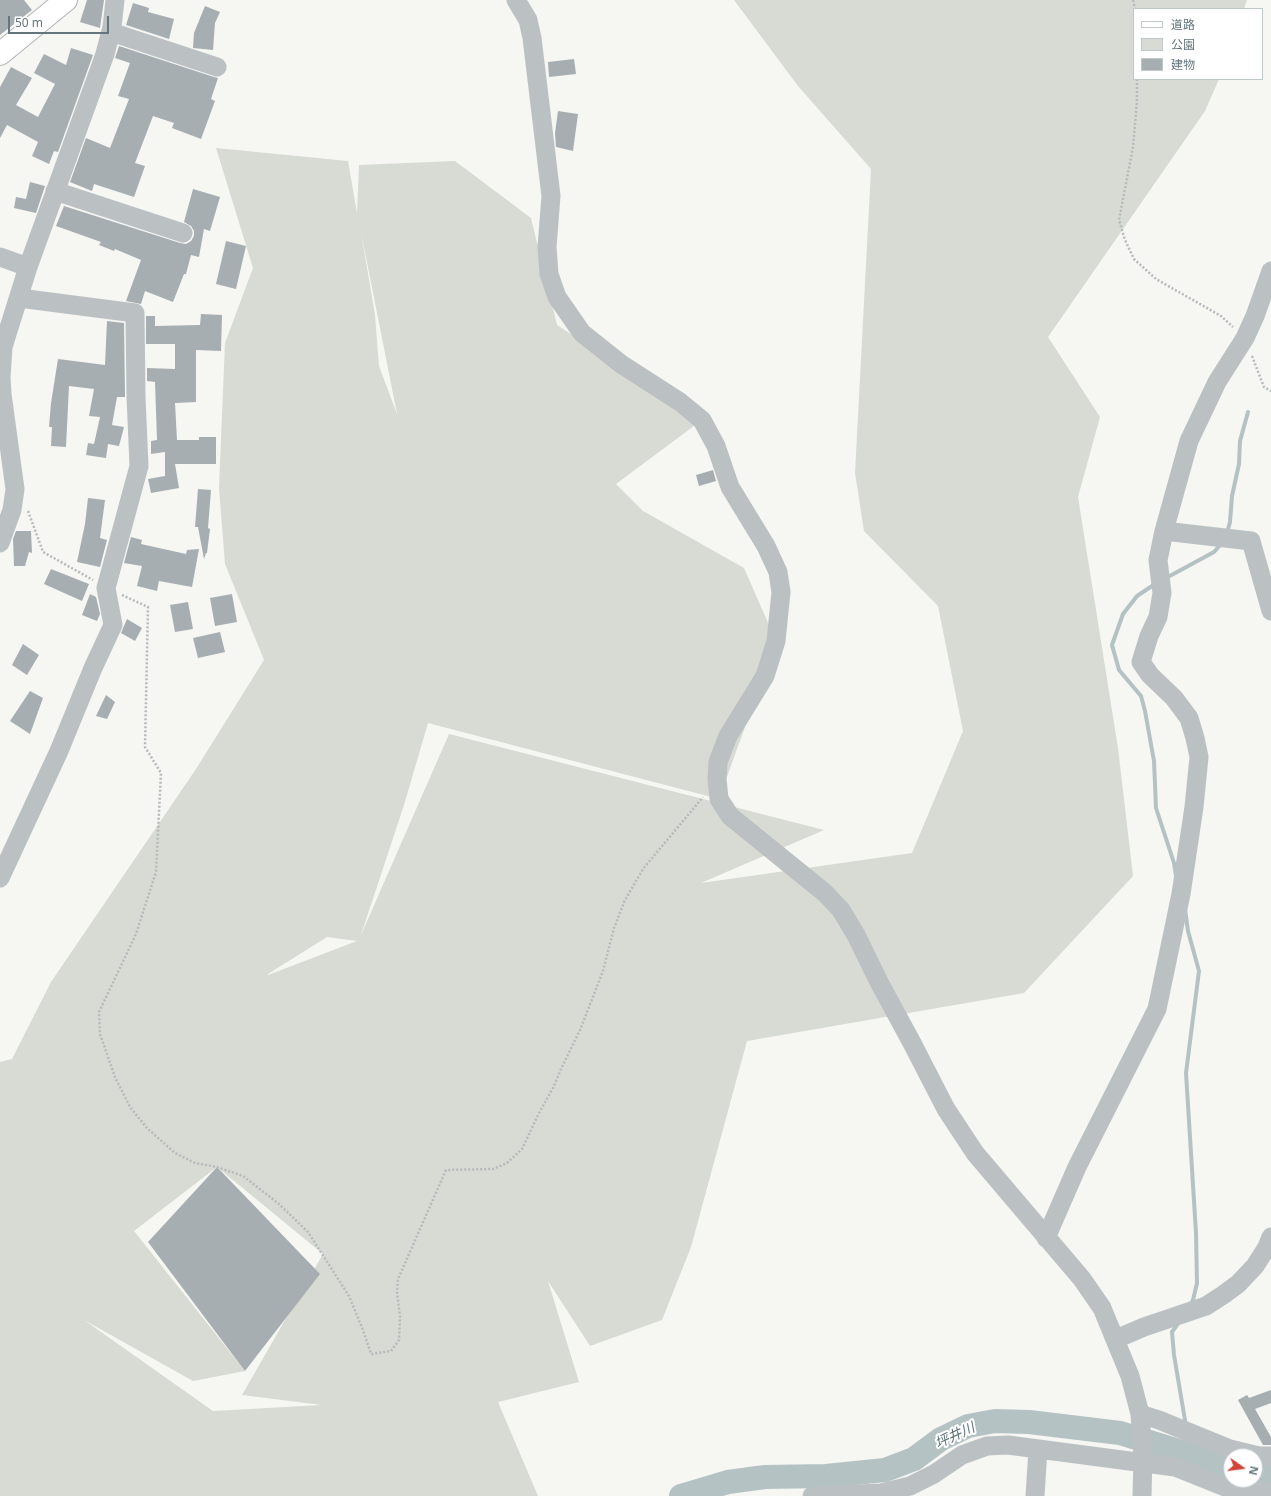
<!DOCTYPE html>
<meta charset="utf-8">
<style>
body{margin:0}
#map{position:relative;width:1271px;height:1496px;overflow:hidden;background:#f6f6f3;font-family:"Noto Sans","Noto Sans JP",sans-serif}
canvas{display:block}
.legend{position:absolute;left:1133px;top:8px;width:130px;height:72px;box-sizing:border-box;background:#fff;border:1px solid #c1c8ca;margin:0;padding:5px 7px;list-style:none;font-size:12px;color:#64757b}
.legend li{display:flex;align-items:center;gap:8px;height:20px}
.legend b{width:20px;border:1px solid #c1c8ca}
.north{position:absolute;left:1223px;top:1448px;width:40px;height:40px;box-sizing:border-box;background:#fff;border:1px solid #c1c8ca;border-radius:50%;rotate:104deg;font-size:11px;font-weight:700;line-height:16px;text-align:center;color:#64757b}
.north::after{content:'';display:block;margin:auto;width:14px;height:18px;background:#d14238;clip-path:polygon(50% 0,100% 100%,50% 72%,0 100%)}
.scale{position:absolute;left:8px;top:16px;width:101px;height:18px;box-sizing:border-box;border:2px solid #64757b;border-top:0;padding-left:5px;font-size:12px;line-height:14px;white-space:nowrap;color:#64757b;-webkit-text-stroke:3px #fff;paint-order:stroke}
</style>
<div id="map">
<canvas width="1271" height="1496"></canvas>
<ul class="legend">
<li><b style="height:5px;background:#fff"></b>道路</li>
<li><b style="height:11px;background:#d7dbd3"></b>公園</li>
<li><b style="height:11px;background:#a6aeb2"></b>建物</li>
</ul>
<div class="north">N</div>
<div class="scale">50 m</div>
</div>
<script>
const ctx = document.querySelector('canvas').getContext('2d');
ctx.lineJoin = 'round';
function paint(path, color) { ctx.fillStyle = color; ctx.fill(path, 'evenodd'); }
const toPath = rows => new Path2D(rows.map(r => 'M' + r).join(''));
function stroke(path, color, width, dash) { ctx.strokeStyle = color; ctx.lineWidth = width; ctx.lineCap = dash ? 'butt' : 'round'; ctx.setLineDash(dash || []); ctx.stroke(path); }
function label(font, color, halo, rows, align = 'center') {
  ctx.font = font + ' "Noto Sans","Noto Sans JP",sans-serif'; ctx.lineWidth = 4; ctx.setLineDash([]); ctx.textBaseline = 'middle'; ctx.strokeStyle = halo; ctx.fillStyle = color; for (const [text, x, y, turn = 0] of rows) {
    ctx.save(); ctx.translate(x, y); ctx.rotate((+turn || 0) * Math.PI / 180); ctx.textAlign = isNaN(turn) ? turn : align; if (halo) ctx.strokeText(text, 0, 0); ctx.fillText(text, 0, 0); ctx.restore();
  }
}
const green = toPath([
 [734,0,1247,0,1244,9,1134,9,1134,79,1219,79,1205,111,1048,337,1100,417,1078,497,1118,748,1133,876,1024,993,747,1041,691,1247,662,1320,590,1346,548,1281,579,1382,498,1402,538,1496,0,1496,0,1062,12,1059,51,982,196,769,264,660,225,564,219,488,225,343,253,268,216,148,348,161,357,213,359,165,455,161,531,218,557,325,702,420,616,484,643,511,744,568,776,641,719,799,428,723,404,805,361,935,449,734,824,830,701,883,912,853,963,731,938,606,864,531,855,473,871,169,798,86],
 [361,232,397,414,379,366,375,315],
 [327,937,357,941,268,975,268,974],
 [217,1167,323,1254,242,1395,322,1405,213,1411,84,1320,193,1381,245,1371,134,1231]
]);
const stream = toPath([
 [1227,533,1230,522,1232,496,1239,464,1240,441,1248,412],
 [1166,578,1214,552,1221,544],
 [1155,584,1137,596,1123,614,1112,645,1119,670,1141,696,1145,711,1154,761,1156,808,1174,863,1176,876],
 [1185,909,1188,931,1199,971,1186,1073,1196,1233,1197,1283,1193,1300,1190,1305],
 [1179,1322,1172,1332,1174,1355,1186,1426],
 [1187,1437,1189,1453]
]);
const river = toPath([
 [1255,1472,1271,1474],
 [681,1496,728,1482,765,1477,826,1476,885,1470,914,1459,941,1439,968,1426,995,1421,1029,1422,1120,1433,1231,1467]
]);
const building = toPath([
 [0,0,24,0,32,10,0,35],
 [87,0,104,0,100,28,80,22],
 [133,3,149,8,148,12,174,19,169,39,126,25],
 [205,6,220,12,215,23,213,50,193,48,194,33],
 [119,46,214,77,218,78,211,99,215,101,201,139,172,128,174,123,153,116,135,163,145,166,134,197,94,184,92,191,70,182,86,138,110,148,129,99,118,96,130,63,115,58],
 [71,48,93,55,58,152,54,151,49,164,32,156,38,142,7,125,0,138,0,87,11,67,32,78,16,105,38,117,55,84,34,73,44,54,66,65],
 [574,59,576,74,549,77,548,62],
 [558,111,578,114,573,151,556,147,555,133],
 [30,182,45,186,36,213,14,208,16,197,26,199],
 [193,189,220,197,210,231,204,229,199,257,191,255,186,274,184,274,173,302,145,291,141,304,126,301,141,260,115,249,114,251,99,245,101,242,56,226,64,206,180,243,186,244,191,241,194,236,194,231,191,226,184,222],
 [226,241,246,246,236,289,216,284],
 [201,314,222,315,221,351,196,350,196,402,175,403,177,440,199,440,199,437,216,437,216,464,175,464,179,488,151,493,148,479,165,476,165,452,151,454,151,441,157,440,155,382,147,381,147,368,175,369,175,344,146,344,146,316,155,316,155,326,200,325],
 [107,321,124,323,125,397,117,397,112,425,124,427,119,446,108,444,106,458,86,455,88,443,94,444,100,417,89,416,94,389,69,386,66,447,51,446,52,427,49,427,51,403,58,359,105,365],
 [713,470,716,481,699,486,696,475],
 [198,489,211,490,208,528,210,529,207,553,206,553,204,559,198,527,195,527],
 [88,498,105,500,100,538,107,540,100,567,77,562,85,524],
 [16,531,31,531,32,553,29,552,25,566,14,566,13,539],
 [131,537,142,540,141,544,186,554,187,550,199,549,192,587,159,581,157,591,137,586,142,566,124,563],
 [51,569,89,584,82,601,44,584],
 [90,594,96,597,100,614,97,621,82,615],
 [232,594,237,622,215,626,210,598],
 [188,602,193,629,175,632,170,605],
 [127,619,142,628,135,641,121,633],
 [220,632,225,652,198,658,193,638],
 [23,644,39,655,27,675,12,665],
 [30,691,43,698,30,734,10,721],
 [106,695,115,702,107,719,96,716],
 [217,1167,320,1274,245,1371,148,1242],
 [1271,1390,1271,1403,1255,1409,1271,1437,1271,1445,1263,1445,1238,1400,1247,1395,1249,1398]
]);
const path = toPath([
 [1133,0,1135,9],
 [1137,79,1137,101,1133,147,1119,220,1125,240,1134,259,1156,279,1221,316,1233,327],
 [1252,356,1264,387,1271,391],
 [28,511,43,552,93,580],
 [122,595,148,607,145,747,161,773,156,872,136,934,99,1012,100,1034,115,1077,130,1107,147,1128,175,1153,195,1163,217,1167,243,1176,279,1204,308,1232,349,1296,363,1330,371,1354,391,1351,399,1340,400,1316,397,1293,398,1279,446,1170,493,1169,507,1163,522,1149,538,1115,554,1086,561,1069,580,1030,603,971,614,928,625,900,643,869,703,797]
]);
const minor = toPath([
 [516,0,528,20,532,38,551,196,547,247,549,274,557,297,582,333,621,364,680,402,702,420,716,446,730,487,766,546,778,572,781,592,776,641,765,676,728,736,718,762,717,779,719,799,730,816,825,893,841,910,856,935,879,982,912,1043,946,1109,975,1153,1082,1279,1102,1308,1130,1376,1140,1414,1143,1455,1142,1496],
 [111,32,217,67],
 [55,191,183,233],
 [0,257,28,267],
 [1164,531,1251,541,1271,611],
 [0,543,12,510,15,489,2,394,1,377,3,347,28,267,105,54,112,27,115,0],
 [0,878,59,751,93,668,113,625,106,588,139,466,136,397,135,313,19,298],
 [1046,1238,1077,1167,1157,1009,1181,894,1194,807,1199,757,1195,738,1189,718,1174,698,1150,675,1141,662,1149,636,1158,617,1162,593,1158,560,1164,531,1189,441,1217,382,1245,338,1255,316,1271,271],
 [1116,1339,1144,1327,1206,1306,1223,1295,1238,1284,1255,1266,1267,1247,1271,1237],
 [1140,1414,1159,1420,1230,1449,1259,1456,1271,1456],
 [812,1496,881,1493,910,1486,934,1474,962,1455,987,1446,1008,1445,1175,1467,1225,1487,1250,1491,1271,1492],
 [1035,1496,1038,1449]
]);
const major = toPath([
 [0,54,66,0]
]);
const waterNames = [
 ["坪井川",955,1436,-25]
];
paint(green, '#d7dbd3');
stroke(stream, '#b4c2c4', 4);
stroke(river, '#b4c2c4', 24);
paint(building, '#a6aeb2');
stroke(major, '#afb5b7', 24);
stroke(path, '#b6babc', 2.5, [2, 2]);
stroke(minor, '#bbc1c3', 19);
stroke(major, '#fff', 22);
label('italic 14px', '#5f7477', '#fff', waterNames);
</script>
